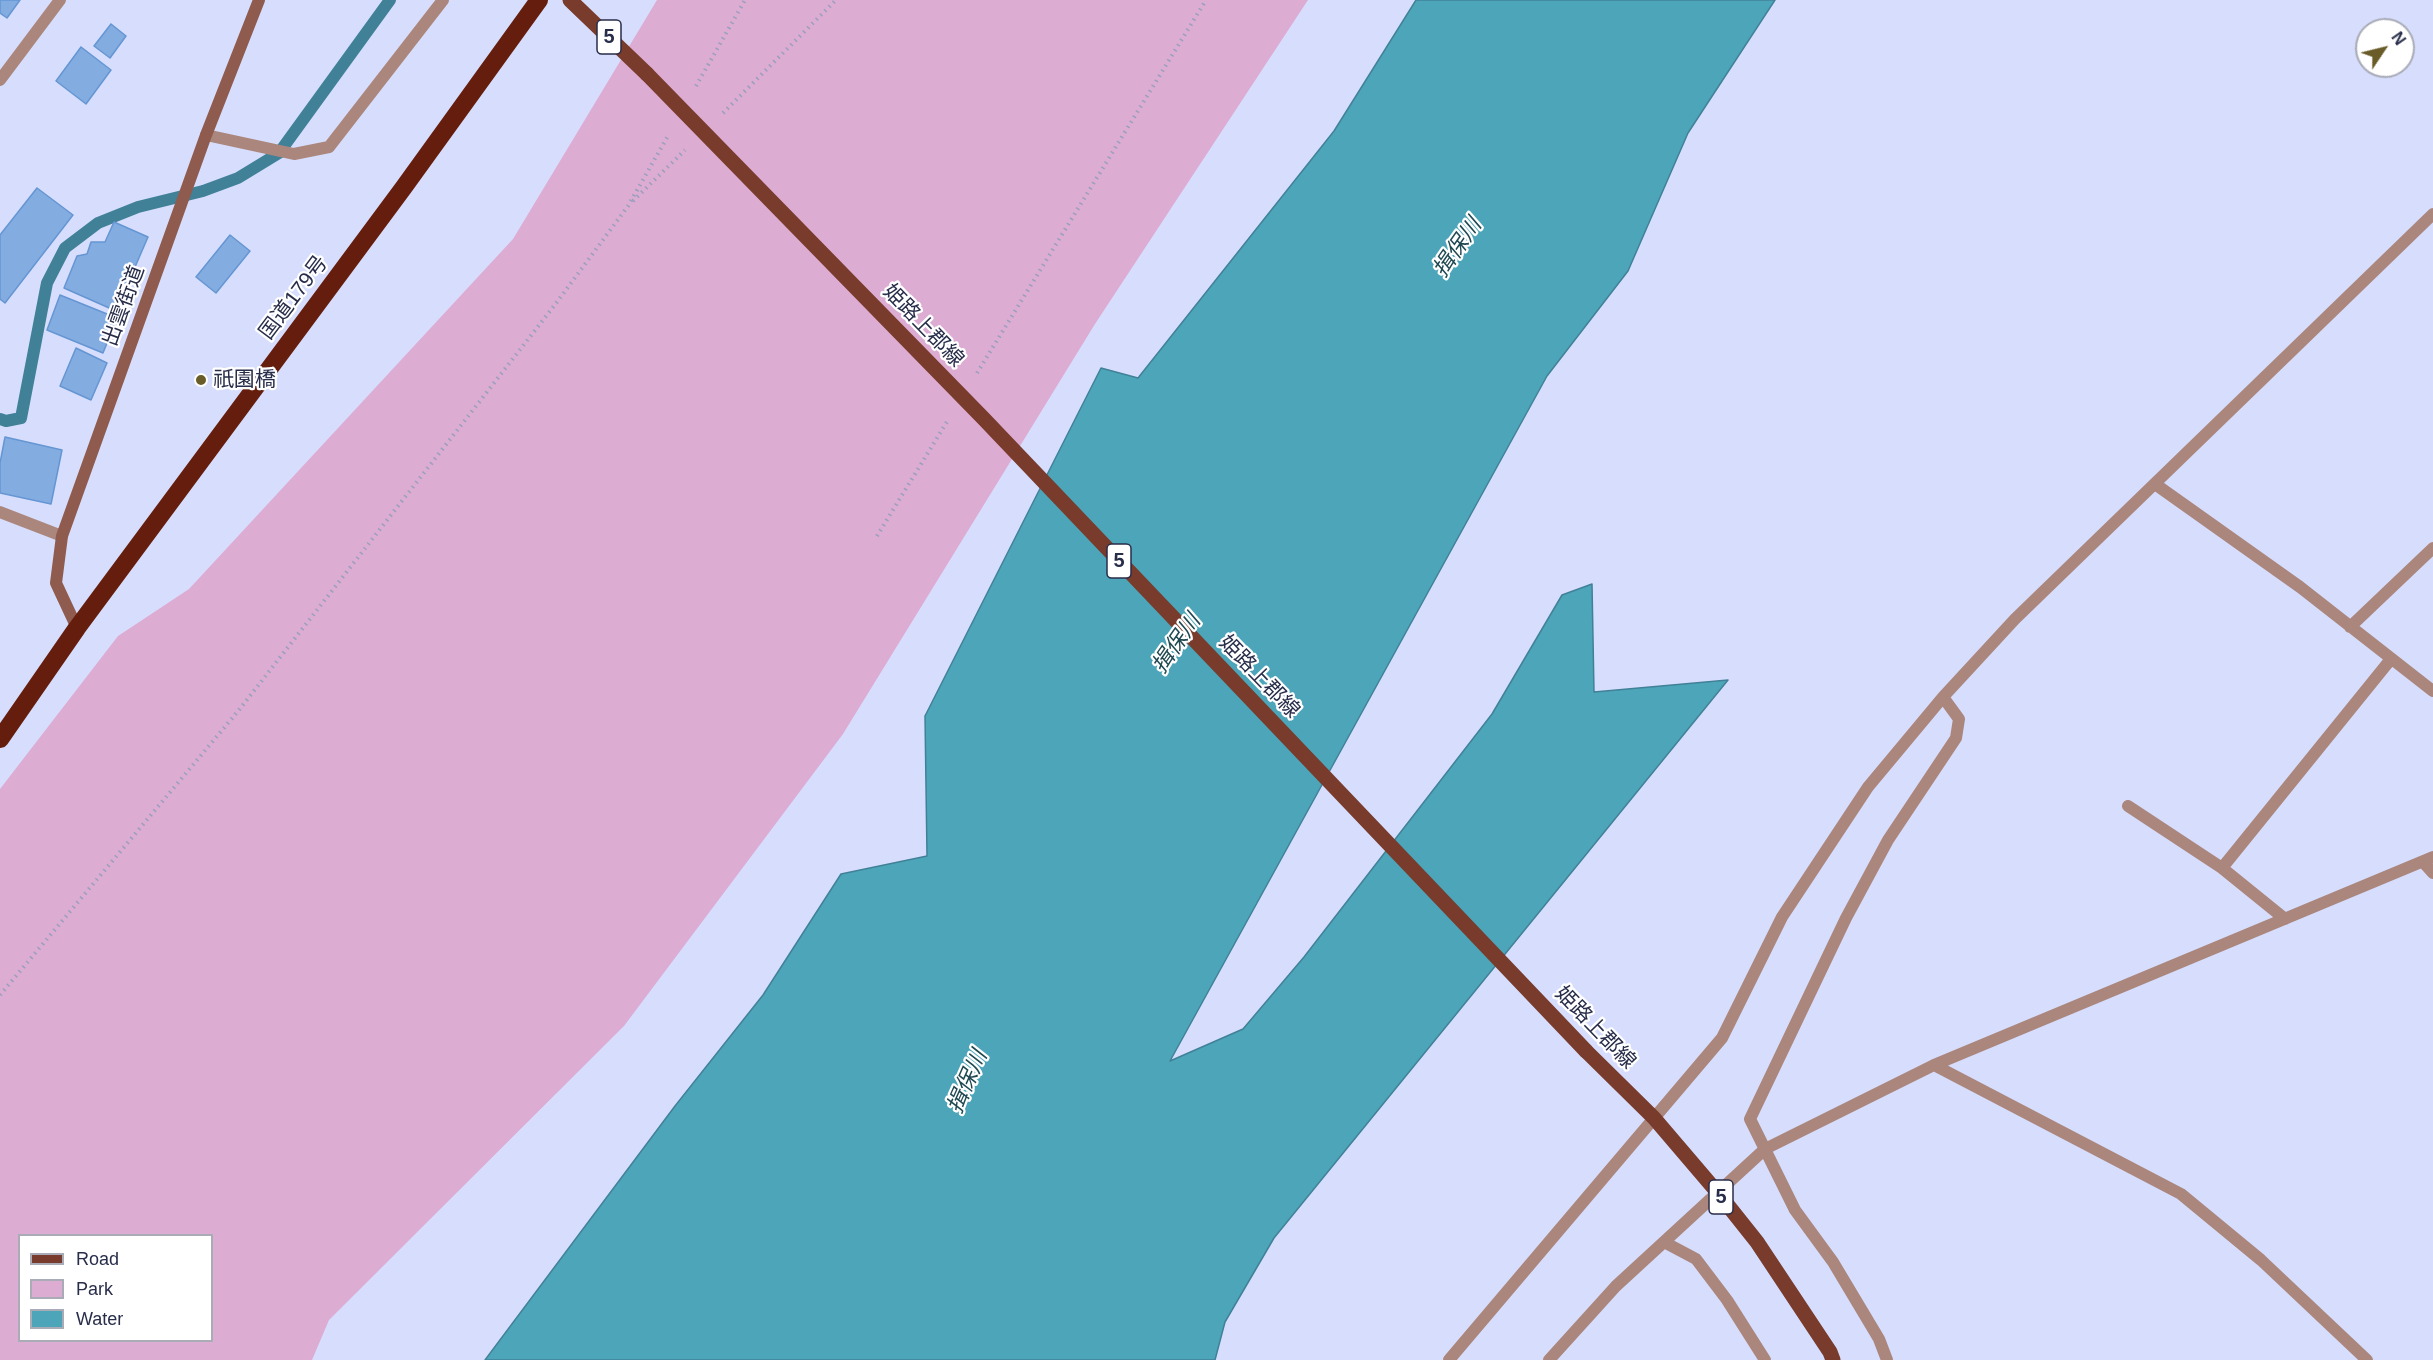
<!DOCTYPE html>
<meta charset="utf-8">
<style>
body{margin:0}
#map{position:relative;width:2433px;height:1360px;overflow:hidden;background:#d7defd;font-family:Helvetica,sans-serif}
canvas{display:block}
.legend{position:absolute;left:18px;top:1234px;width:195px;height:108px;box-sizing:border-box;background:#fff;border:2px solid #a9abb7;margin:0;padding:8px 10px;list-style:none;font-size:18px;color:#282d4a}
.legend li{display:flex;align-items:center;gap:12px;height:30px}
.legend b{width:30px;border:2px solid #a9abb7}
.north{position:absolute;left:2355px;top:18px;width:60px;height:60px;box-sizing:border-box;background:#fff;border:2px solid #a9abb7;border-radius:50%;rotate:55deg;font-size:16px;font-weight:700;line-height:24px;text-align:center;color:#282d4a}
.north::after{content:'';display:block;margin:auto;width:21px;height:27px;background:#6a5c29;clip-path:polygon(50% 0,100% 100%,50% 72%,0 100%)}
</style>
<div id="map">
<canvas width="2433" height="1360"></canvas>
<ul class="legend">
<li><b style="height:8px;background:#793b2c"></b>Road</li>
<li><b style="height:16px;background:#ddacd2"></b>Park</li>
<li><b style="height:16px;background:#4ca5b9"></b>Water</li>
</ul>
<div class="north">N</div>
</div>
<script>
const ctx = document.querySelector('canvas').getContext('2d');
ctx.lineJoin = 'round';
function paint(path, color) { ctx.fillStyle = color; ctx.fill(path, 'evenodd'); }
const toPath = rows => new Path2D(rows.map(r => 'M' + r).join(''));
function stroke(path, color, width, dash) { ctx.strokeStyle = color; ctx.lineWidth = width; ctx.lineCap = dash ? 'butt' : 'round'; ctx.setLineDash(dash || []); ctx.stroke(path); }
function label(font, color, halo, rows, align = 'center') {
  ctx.font = font + ' Helvetica,"Noto Sans JP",sans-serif'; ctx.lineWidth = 4.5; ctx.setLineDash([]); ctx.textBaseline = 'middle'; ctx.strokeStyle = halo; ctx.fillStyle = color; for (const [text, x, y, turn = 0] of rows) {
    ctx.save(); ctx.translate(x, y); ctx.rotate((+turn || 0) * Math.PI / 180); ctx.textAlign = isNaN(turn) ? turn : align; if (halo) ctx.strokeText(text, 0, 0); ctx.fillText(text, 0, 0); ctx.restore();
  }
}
const green = toPath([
 [657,0,1308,0,1095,324,843,734,624,1026,329,1320,312,1360,0,1360,0,789,118,636,189,589,513,239],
 [20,1236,212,1236,212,1340,20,1340]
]);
const water = toPath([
 [1416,0,1775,0,1688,133,1628,271,1547,376,1170,1061,1243,1029,1304,957,1492,714,1562,595,1592,584,1594,692,1728,680,1274,1238,1225,1322,1215,1360,485,1360,675,1106,763,995,841,874,927,856,925,716,1101,368,1138,378,1334,131,1416,0]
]);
const stream = toPath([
 [0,419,6,421,21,418,47,283,65,248,98,223,138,207,203,191,238,178,279,153,390,0]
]);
const building = toPath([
 [0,0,20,0,7,18,0,13,0,0],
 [111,24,126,36,110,58,94,46,111,24],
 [81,47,111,70,86,104,56,81,81,47],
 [37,188,73,215,5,303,0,299,0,235,37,188],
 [114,222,148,237,116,311,64,288,77,256,87,254,91,242,105,242,114,222],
 [230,235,250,251,216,293,196,277,230,235],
 [60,295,117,318,103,353,47,330,60,295],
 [76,348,107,363,91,400,60,386,76,348],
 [5,437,62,450,51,504,0,493,0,463,5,437]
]);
const path = toPath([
 [696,86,745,0],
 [723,113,836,0],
 [633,201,685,150],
 [977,373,1206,0],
 [877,536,948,420],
 [0,995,239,710,554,306,628,206,669,134]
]);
const street = toPath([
 [0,80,60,0],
 [206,135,294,154,329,147,443,0],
 [2155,484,2300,587,2433,691],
 [0,512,62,536],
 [2350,627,2433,548],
 [2128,806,2222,868],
 [2423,862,2433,873],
 [2285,919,2222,868,2391,659],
 [1934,1065,2181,1194,2261,1260,2367,1360],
 [1664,1242,1696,1259,1727,1300,1765,1360],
 [1449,1360,1722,1038,1782,917,1868,787,1943,697,2015,619,2433,214],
 [1549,1360,1616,1286,1765,1149,1934,1065,2433,857],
 [1887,1360,1879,1339,1833,1262,1795,1210,1750,1119,1846,918,1888,840,1956,738,1959,719,1943,697]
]);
const secondary = toPath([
 [77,628,56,583,62,536,206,135,259,0]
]);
const primary = toPath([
 [570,0,647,74],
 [1586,1051,1654,1118,1718,1193,1757,1242,1830,1352,1833,1360]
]);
const highway = toPath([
 [0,739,77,628,404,187,539,0]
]);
const primaryBridge = toPath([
 [647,74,984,419,1586,1051]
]);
const markers = [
 [201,380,6,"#6a5c29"]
];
const shields = [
 [609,37,24],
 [1119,561,24],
 [1721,1197,24]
];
const shieldNames = [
 ["5",609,37],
 ["5",1119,561],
 ["5",1721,1197]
];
const streetNames = [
 ["国道179号",294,298,-53],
 ["出雲街道",124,306,-70],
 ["姫路上郡線",923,326,46],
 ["姫路上郡線",1259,677,46],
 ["姫路上郡線",1595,1028,46]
];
const poiNames = [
 ["祇園橋",213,380]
];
const waterNames = [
 ["揖保川",1458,248,-55],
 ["揖保川",1177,644,-55],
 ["揖保川",968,1082,-66]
];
paint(green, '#ddacd2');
paint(water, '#4ca5b9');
stroke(water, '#418198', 1.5);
stroke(stream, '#418198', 12);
paint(building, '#83ace1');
stroke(building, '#6596d3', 1.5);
stroke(path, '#999fbd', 4, [1.5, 4.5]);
stroke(street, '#ab867d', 12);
stroke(secondary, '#8f5b4e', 12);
stroke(primary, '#793b2c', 15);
stroke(highway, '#651e0d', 18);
stroke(primaryBridge, '#793b2c', 15);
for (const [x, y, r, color] of markers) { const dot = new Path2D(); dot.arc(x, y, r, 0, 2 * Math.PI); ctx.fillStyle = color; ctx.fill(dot); stroke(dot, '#fff', 2); }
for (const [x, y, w] of shields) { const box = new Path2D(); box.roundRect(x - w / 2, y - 17, w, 34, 4.5); ctx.fillStyle = '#fff'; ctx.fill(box); stroke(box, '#282d4a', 1.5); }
label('bold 20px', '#282d4a', null, shieldNames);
label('21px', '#282d4a', '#fff', streetNames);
label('21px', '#282d4a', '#fff', poiNames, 'left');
label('italic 22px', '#1f4851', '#fff', waterNames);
</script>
